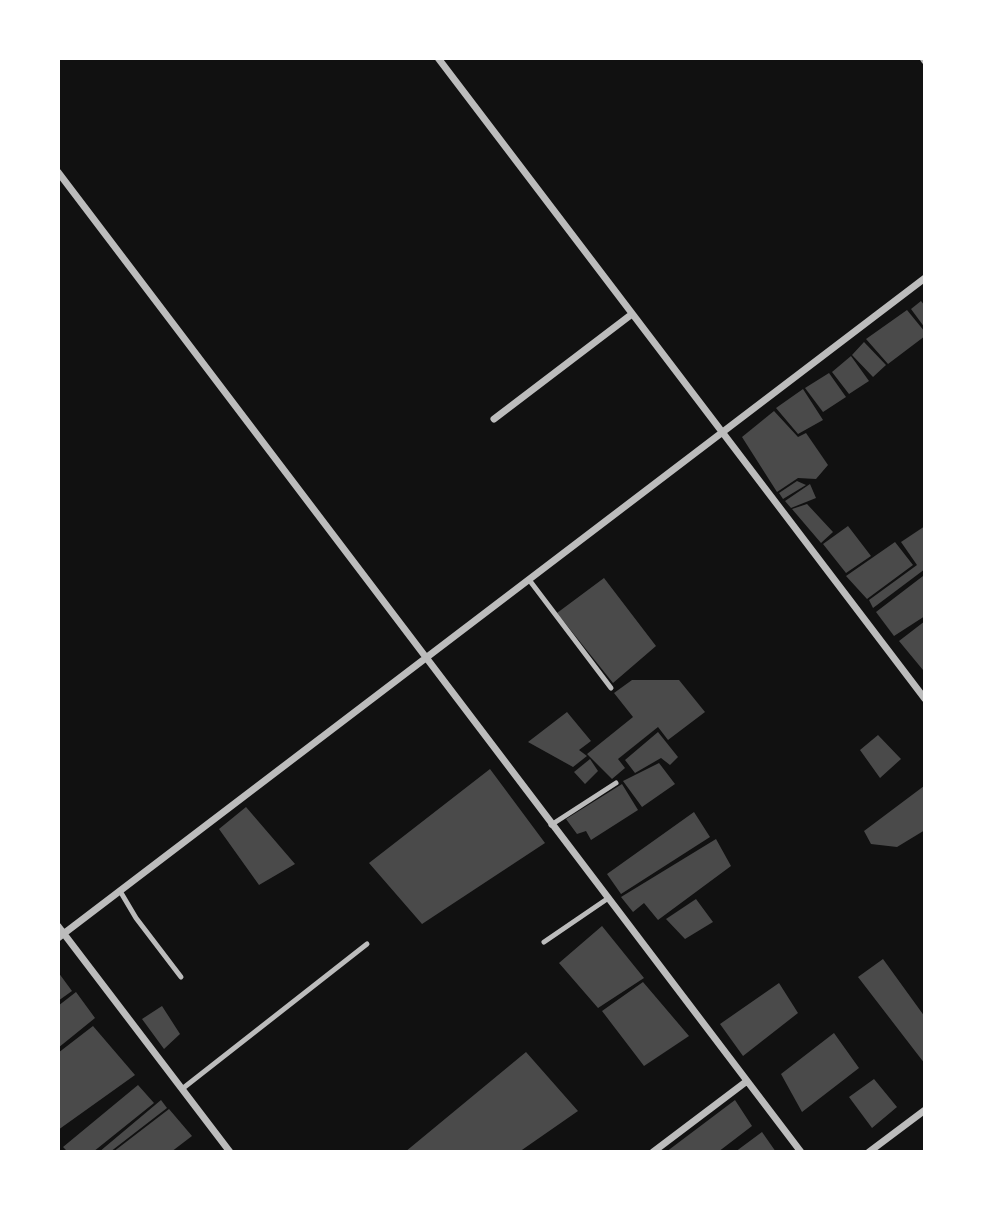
<!DOCTYPE html>
<style>
body{margin:0}
#map{position:relative;width:983px;height:1210px;overflow:hidden;background:#111;font-family:Georgia,serif}
canvas{display:block}
.frame{position:absolute;inset:0;border:60px solid #fff;pointer-events:none}
</style>
<div id="map">
<canvas width="983" height="1210"></canvas>
<div class="frame"></div>
</div>
<script>
const ctx = document.querySelector('canvas').getContext('2d');
ctx.lineJoin = 'round';
function paint(path, color) { ctx.fillStyle = color; ctx.fill(path, 'evenodd'); }
const toPath = rows => new Path2D(rows.map(r => 'M' + r).join(''));
function stroke(path, color, width, dash) { ctx.strokeStyle = color; ctx.lineWidth = width; ctx.lineCap = dash ? 'butt' : 'round'; ctx.setLineDash(dash || []); ctx.stroke(path); }
const building = toPath([
 [921,301,925,306,925,328,911,309],
 [907,310,925,332,925,336,888,364,866,339],
 [864,342,886,365,873,377,852,355],
 [851,356,869,381,849,394,832,372],
 [829,373,846,397,823,412,805,388],
 [803,389,823,420,798,434,776,408],
 [774,411,798,437,806,433,828,465,816,479,798,478,777,492,742,437],
 [797,481,806,485,783,499,779,493],
 [810,484,816,498,791,508,785,501],
 [807,504,833,532,821,543,792,509],
 [848,526,871,556,846,573,823,544],
 [925,526,925,569,873,608,869,600,917,565,901,542],
 [895,542,913,565,867,599,846,576],
 [923,576,925,579,925,616,894,636,876,612],
 [604,578,656,646,613,683,557,613],
 [925,621,925,668,923,670,899,641],
 [632,680,679,680,705,712,668,740,658,727,618,759,625,768,612,779,587,754,633,717,614,693],
 [567,712,591,741,579,750,587,756,573,767,528,742],
 [658,732,678,757,670,765,661,758,635,773,625,760],
 [878,735,901,759,880,778,860,750],
 [590,759,598,771,585,784,574,772],
 [659,763,675,784,642,807,623,781],
 [490,769,545,843,422,924,369,863],
 [622,784,638,810,591,840,586,831,577,834,566,819],
 [924,786,925,830,897,847,871,844,864,831],
 [246,807,295,864,259,885,219,829],
 [694,812,710,837,621,894,607,874],
 [716,839,731,866,658,920,644,903,633,912,621,897],
 [696,899,713,922,685,939,666,919],
 [602,926,644,978,598,1008,559,963],
 [883,959,925,1017,925,1064,858,977],
 [58,972,72,991,58,1001],
 [643,982,689,1036,644,1066,602,1011],
 [779,983,798,1013,743,1056,720,1024],
 [76,992,95,1018,58,1048,58,1006],
 [162,1006,180,1034,164,1049,142,1019],
 [93,1026,135,1075,58,1130,58,1053],
 [834,1033,859,1068,802,1112,781,1074],
 [526,1052,578,1111,519,1152,405,1152],
 [874,1079,897,1107,872,1128,849,1097],
 [138,1085,154,1103,93,1152,68,1152,63,1147],
 [161,1100,167,1108,110,1152,99,1152],
 [735,1100,752,1126,718,1152,666,1152],
 [169,1109,192,1136,171,1152,113,1152],
 [762,1132,776,1152,735,1152]
]);
const service = toPath([
 [530,581,611,688],
 [551,825,616,783],
 [120,891,136,918,181,977],
 [544,942,607,899],
 [182,1089,367,944]
]);
const minor = toPath([
 [438,58,925,699],
 [923,58,925,61],
 [58,172,801,1152],
 [494,419,632,314],
 [58,926,230,1152],
 [58,938,925,278],
 [653,1152,747,1081],
 [869,1152,925,1110]
]);
paint(building, '#4a4a4a');
stroke(service, '#bcbcbc', 5);
stroke(minor, '#bcbcbc', 7);
</script>
